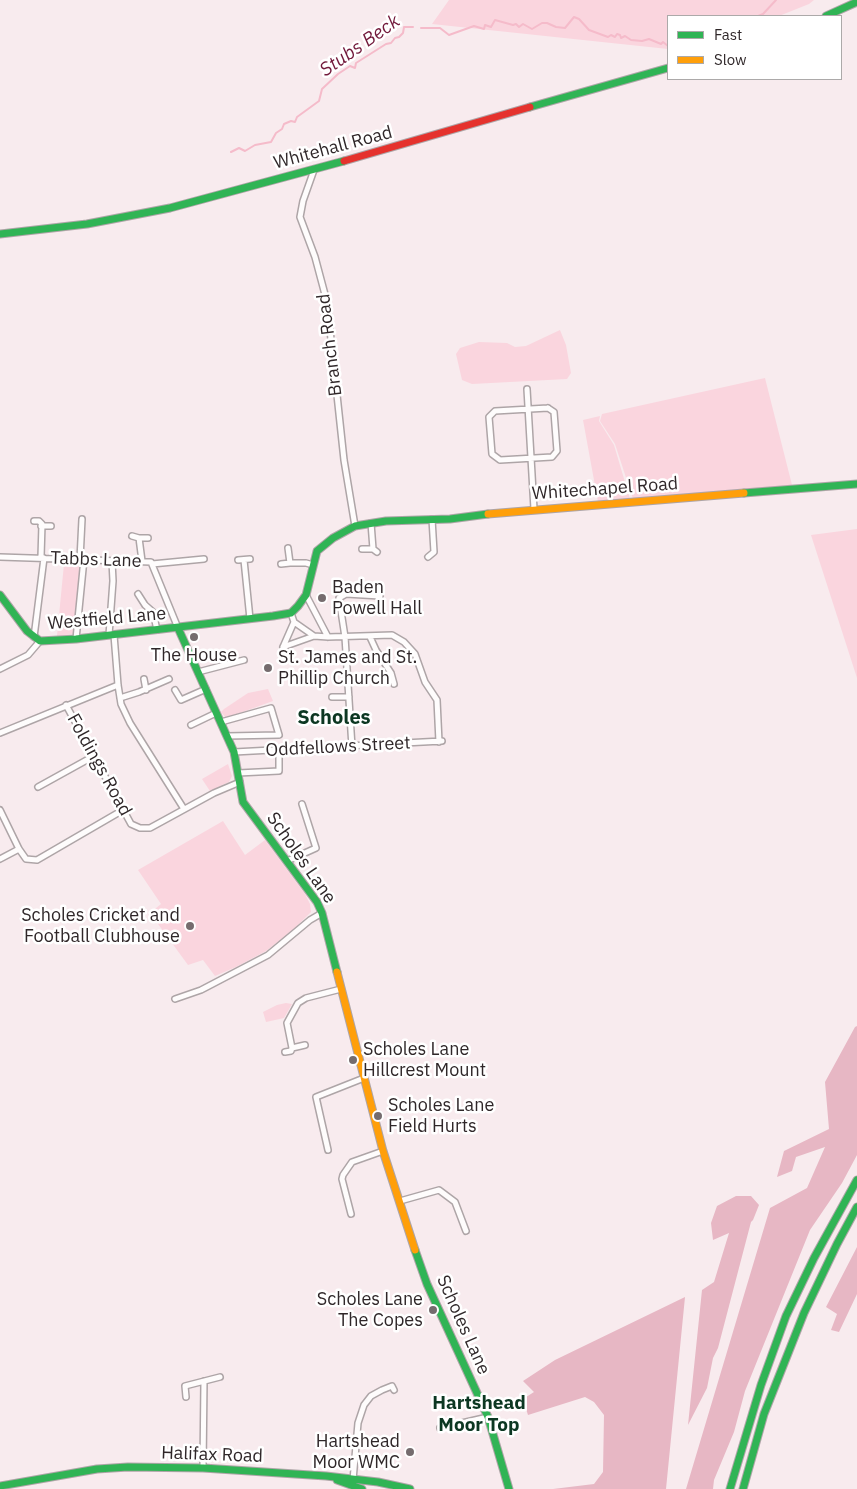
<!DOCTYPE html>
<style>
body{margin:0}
#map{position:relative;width:857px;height:1489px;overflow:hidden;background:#f8ebee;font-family:"IBM Plex Sans",sans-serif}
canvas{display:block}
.legend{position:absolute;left:667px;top:15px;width:175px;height:65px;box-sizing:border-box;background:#fff;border:1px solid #aca9a9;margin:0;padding:6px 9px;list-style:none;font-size:15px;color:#2f2729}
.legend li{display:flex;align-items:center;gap:10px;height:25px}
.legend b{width:25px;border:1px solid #aca9a9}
</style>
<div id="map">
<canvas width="857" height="1489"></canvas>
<ul class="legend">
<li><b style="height:6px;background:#30b455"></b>Fast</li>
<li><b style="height:6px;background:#ff9f0a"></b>Slow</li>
</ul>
</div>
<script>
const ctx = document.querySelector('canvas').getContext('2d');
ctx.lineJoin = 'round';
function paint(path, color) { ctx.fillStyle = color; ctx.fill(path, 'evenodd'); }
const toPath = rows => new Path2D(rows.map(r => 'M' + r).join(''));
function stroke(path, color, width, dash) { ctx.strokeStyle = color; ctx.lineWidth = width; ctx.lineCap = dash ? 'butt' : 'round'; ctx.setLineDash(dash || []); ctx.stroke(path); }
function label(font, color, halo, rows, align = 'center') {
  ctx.font = font + ' "IBM Plex Sans",sans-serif'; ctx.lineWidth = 5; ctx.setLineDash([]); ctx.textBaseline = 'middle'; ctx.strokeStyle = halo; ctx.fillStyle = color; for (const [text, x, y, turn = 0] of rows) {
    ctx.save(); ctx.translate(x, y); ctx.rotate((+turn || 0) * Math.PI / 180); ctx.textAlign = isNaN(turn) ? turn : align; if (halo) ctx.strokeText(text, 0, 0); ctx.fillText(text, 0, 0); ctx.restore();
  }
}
const green = toPath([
 [449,0,814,0,809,4,779,16,668,16,668,49,432,24],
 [560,330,566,345,571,373,567,379,472,384,462,380,456,354,460,348,479,342,507,343,515,347,526,346],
 [765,378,792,485,633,499,615,444,600,421,602,414],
 [600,416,599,421,614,445,630,499,598,502,583,420],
 [857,529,857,678,811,535],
 [80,563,74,634,57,636,64,564],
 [268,689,273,701,226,718,221,712,224,709,248,693],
 [228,764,232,776,229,782,210,791,202,779],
 [223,821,245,855,265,840,305,894,310,904,311,912,293,930,266,951,236,967,215,976,203,960,188,965,150,913,161,904,138,870],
 [286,1003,292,1004,284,1018,266,1022,263,1012,277,1005]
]);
const forest = toPath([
 [857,1026,857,1155,842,1183,810,1230,745,1391,734,1432,714,1480,713,1489,686,1489,770,1208,807,1188,825,1147,796,1157,792,1171,777,1177,784,1151,829,1129,825,1082,855,1027],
 [736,1196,751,1196,759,1205,753,1220,751,1222,718,1348,713,1358,707,1388,688,1425,702,1290,714,1282,729,1233,713,1240,711,1223,717,1206],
 [857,1247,857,1294,839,1332,831,1330,837,1314,826,1307],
 [685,1297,666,1489,553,1489,594,1484,603,1472,604,1415,594,1402,585,1397,528,1415,523,1399,534,1392,523,1381,555,1360]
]);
const stream = toPath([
 [758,16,763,14,776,0],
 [421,28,440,28,449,35,474,26,484,29,485,25,491,27,495,20,513,25,516,24,519,27,523,24,532,29,542,23,547,23,556,27,565,28,574,17,579,19,589,30,608,37,611,35,615,37,617,34,620,35,621,38,625,36,631,40,642,41,649,39,661,44,663,42,668,46],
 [231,152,239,148,245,151,255,145,271,142,276,133,282,129,284,124,291,121,295,122,297,117,319,101,322,89,338,74,350,66,355,68,356,63,386,44,391,43,395,38,399,37,403,33,404,27,413,27]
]);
const street = toPath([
 [314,170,303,201,300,217,315,257,327,302,344,460,355,526],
 [527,389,534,509],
 [548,408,554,412,557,451,552,457,500,460,492,454,489,417,495,411,548,408],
 [34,521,39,521,42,524,41,557],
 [371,523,373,549],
 [41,526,51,526],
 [132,536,139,538,148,538],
 [139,538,142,561],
 [288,548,290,563,306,563,313,565],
 [362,549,373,549,377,552],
 [0,557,151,562,178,628],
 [428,557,434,552,432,519],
 [80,559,82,519],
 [238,560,250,559],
 [244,560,250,619],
 [152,564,204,559],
 [281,564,290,563],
 [138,594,145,605,153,612,157,630],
 [306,595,328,637],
 [291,613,294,622,314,636],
 [109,635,113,581,112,561],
 [114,635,118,685,121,704,130,723,184,809],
 [34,637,44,558],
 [370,637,376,650,391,673,394,684],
 [76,639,84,559],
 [283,647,314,636,328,637,392,635,404,642,415,654,425,682,437,700,439,742],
 [283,647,294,622],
 [0,669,28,655,40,641],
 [198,672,244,660],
 [144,679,146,690],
 [175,690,181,700,206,689],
 [332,697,349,697],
 [120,698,139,692,169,679],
 [66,705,131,824,140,828,150,828,214,793,240,782],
 [221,722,271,708,279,735,227,736],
 [191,725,216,713],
 [0,733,118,685],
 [352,747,345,637,339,598,346,594,380,596],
 [234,752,442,741],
 [238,773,279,771,279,750],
 [38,787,94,756],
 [0,810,19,849,26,859,37,860,123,810],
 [0,859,19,849],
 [287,861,316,848,302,804],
 [175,999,201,990,268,955,310,920,322,913],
 [305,1045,292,1048,287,1023,298,1003,306,998,341,989],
 [285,1052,291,1051,292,1048],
 [328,1150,316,1097,364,1078],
 [400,1201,439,1190,455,1202,466,1231],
 [351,1214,342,1179,343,1175,352,1162,383,1151],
 [186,1397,185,1386,220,1377],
 [440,1428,488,1417],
 [203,1468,204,1381],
 [353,1480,358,1423,364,1405,371,1396,382,1390,392,1386,394,1390]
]);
const fast = toPath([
 [826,16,857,2],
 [530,107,668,68],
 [0,234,87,224,170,208,344,161],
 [744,493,857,484],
 [0,595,27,631,40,641,76,639,273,616,291,613,298,606,306,595,317,551,333,538,355,526,386,521,450,519,488,514],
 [178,628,234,752,243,802,317,902,322,913,337,972],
 [415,1250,427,1284,488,1417,509,1489],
 [337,1480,362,1489],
 [0,1486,97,1469,128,1467,203,1468,326,1476,378,1482,410,1489],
 [730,1489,761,1385,786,1316,814,1258,857,1180],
 [743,1489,764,1414,804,1313,837,1244,857,1207]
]);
const slow = toPath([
 [488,514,744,493],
 [337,972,383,1151,415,1250]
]);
const jam = toPath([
 [344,161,530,107]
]);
const markers = [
 [322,598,5,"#756c6e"],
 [194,637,5,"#756c6e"],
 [268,668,5,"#756c6e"],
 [190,926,5,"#756c6e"],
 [353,1060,5,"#756c6e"],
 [378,1116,5,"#756c6e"],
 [433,1310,5,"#756c6e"],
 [410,1452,5,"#756c6e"]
];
const streetNames = [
 ["Whitehall Road",333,148,-15],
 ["Branch Road",330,345,-97],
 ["Whitechapel Road",605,489,-4],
 ["Tabbs Lane",96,560,2],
 ["Westfield Lane",107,619,-5],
 ["Oddfellows Street",338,747,-3],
 ["Foldings Road",99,765,61],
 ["Scholes Lane",301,858,55],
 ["Scholes Lane",463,1325,66],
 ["Halifax Road",212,1455,2]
];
const poiNames = [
 ["Baden",332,588],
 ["Powell Hall",332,609],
 ["The House",194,656,"center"],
 ["St. James and St.",278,658],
 ["Phillip Church",278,679],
 ["Scholes Cricket and",180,916,"right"],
 ["Football Clubhouse",180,937,"right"],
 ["Scholes Lane",363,1050],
 ["Hillcrest Mount",363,1071],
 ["Scholes Lane",388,1106],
 ["Field Hurts",388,1127],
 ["Scholes Lane",423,1300,"right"],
 ["The Copes",423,1321,"right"],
 ["Hartshead",400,1442,"right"],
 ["Moor WMC",400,1463,"right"]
];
const waterNames = [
 ["Stubs Beck",360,46,-35]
];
const neighbourhoodNames = [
 ["Hartshead",479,1404],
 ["Moor Top",479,1426]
];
const quarterNames = [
 ["Scholes",334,718]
];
paint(green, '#fad5de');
paint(forest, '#e7b7c4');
stroke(stream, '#f5bbca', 2);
stroke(street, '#aea5a7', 8);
stroke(fast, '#aea5a7', 9);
stroke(slow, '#aea5a7', 9);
stroke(jam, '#aea5a7', 9);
stroke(street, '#fefcfc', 5);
stroke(fast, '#30b455', 7);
stroke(slow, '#ff9f0a', 7);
stroke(jam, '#e5322d', 7);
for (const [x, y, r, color] of markers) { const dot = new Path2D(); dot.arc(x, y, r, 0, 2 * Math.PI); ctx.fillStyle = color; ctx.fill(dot); stroke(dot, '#fff', 2); }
label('18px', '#2f2729', '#fff', streetNames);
label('18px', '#2f2729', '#fff', poiNames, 'left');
label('italic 19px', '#72193b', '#fff', waterNames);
label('bold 19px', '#0c3722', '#fff', neighbourhoodNames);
label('bold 20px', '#0c3722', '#fff', quarterNames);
</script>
